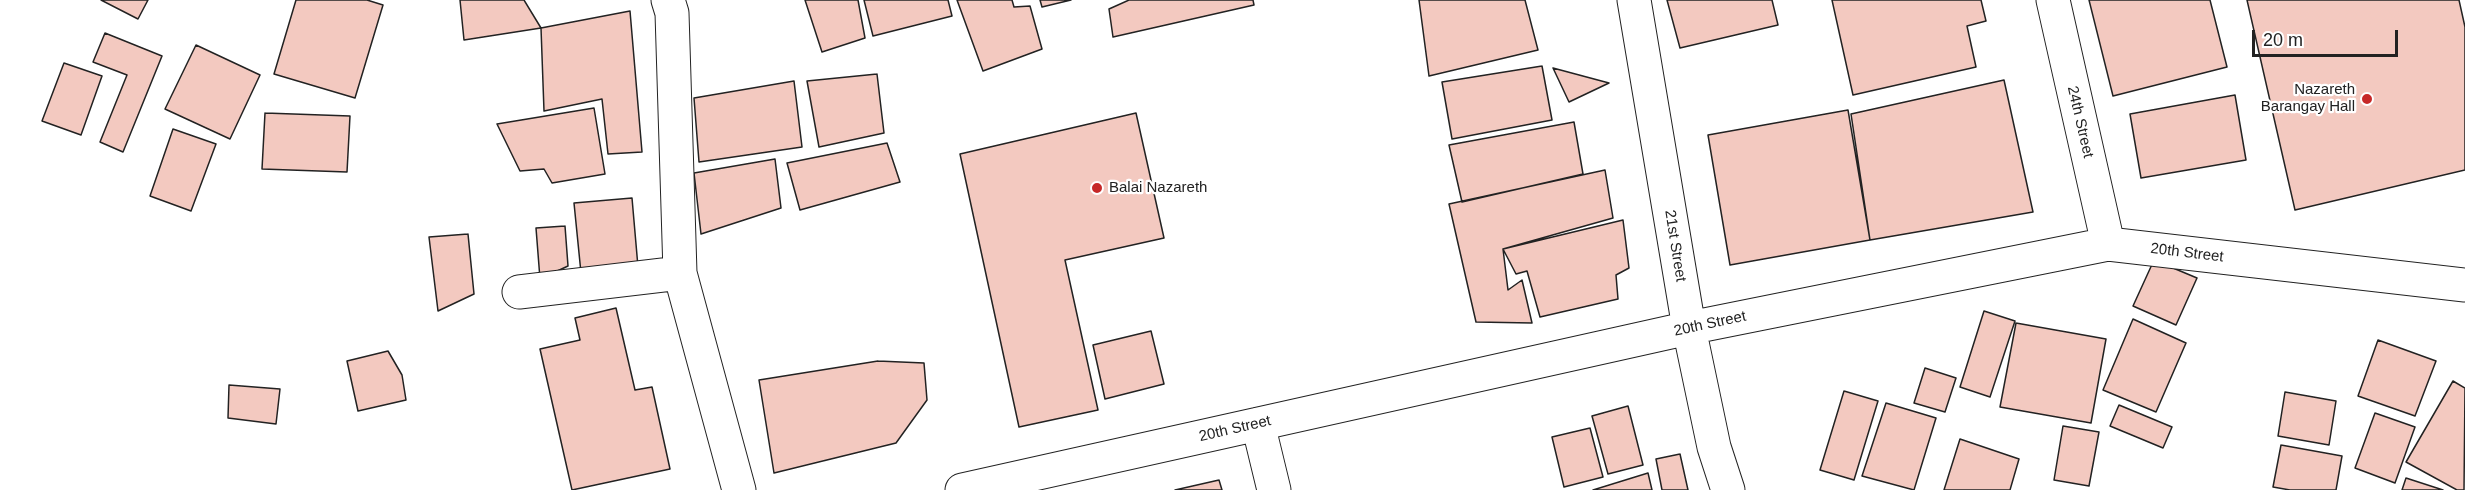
<!DOCTYPE html>
<style>
body{margin:0}
#map{position:relative;width:2465px;height:490px;overflow:hidden;background:#fff;font-family:Arial,sans-serif}
canvas{display:block}
.scale{position:absolute;left:2252px;top:30px;width:146px;height:27px;box-sizing:border-box;border:3px solid #222;border-top:0;padding-left:8px;font-size:18px;line-height:21px;white-space:nowrap;color:#222;-webkit-text-stroke:4px #fff;paint-order:stroke}
</style>
<div id="map">
<canvas width="2465" height="490"></canvas>
<div class="scale">20 m</div>
</div>
<script>
const ctx = document.querySelector('canvas').getContext('2d');
ctx.lineJoin = 'round';
function paint(path, color) { ctx.fillStyle = color; ctx.fill(path, 'evenodd'); }
const toPath = rows => new Path2D(rows.map(r => 'M' + r).join(''));
function stroke(path, color, width, dash) { ctx.strokeStyle = color; ctx.lineWidth = width; ctx.lineCap = dash ? 'butt' : 'round'; ctx.setLineDash(dash || []); ctx.stroke(path); }
function label(font, color, halo, rows, align = 'center') {
  ctx.font = font + ' Arial,sans-serif'; ctx.lineWidth = 4.5; ctx.setLineDash([]); ctx.textBaseline = 'middle'; ctx.strokeStyle = halo; ctx.fillStyle = color; for (const [text, x, y, turn = 0] of rows) {
    ctx.save(); ctx.translate(x, y); ctx.rotate((+turn || 0) * Math.PI / 180); ctx.textAlign = isNaN(turn) ? turn : align; if (halo) ctx.strokeText(text, 0, 0); ctx.fillText(text, 0, 0); ctx.restore();
  }
}
const building = toPath([
 [101,0,148,0,138,19,101,0],
 [296,0,367,0,383,5,355,98,274,74,296,0],
 [460,0,524,0,541,28,464,40,460,0],
 [805,0,858,0,865,38,822,52,805,0],
 [864,0,948,0,952,16,873,36,864,0],
 [957,0,1012,0,1014,7,1030,6,1042,49,983,71,957,0],
 [1040,0,1071,0,1042,7,1040,0],
 [1129,0,1253,0,1254,5,1113,37,1109,9,1129,0],
 [1419,0,1525,0,1538,50,1429,76,1419,0],
 [1667,0,1772,0,1778,25,1680,48,1667,0],
 [1832,0,1981,0,1986,21,1967,26,1976,67,1853,95,1832,0],
 [2089,0,2210,0,2227,67,2113,96,2089,0],
 [2247,0,2459,0,2465,27,2465,170,2295,210,2247,0],
 [630,11,642,152,608,154,602,99,544,111,541,28,630,11],
 [105,33,162,56,123,152,100,142,127,75,93,62,105,33],
 [196,45,260,75,230,139,165,109,196,45],
 [64,63,102,76,81,135,42,121,64,63],
 [1542,66,1552,120,1452,139,1442,82,1542,66],
 [1553,68,1609,83,1569,102,1553,68],
 [877,74,884,133,819,147,807,81,877,74],
 [2004,80,2033,212,1870,240,1851,114,2004,80],
 [794,81,802,147,699,162,694,98,794,81],
 [2235,95,2246,160,2141,178,2130,114,2235,95],
 [594,108,605,174,552,183,544,169,520,171,497,124,594,108],
 [1848,110,1870,240,1730,265,1708,135,1848,110],
 [265,113,350,116,347,172,262,169,265,113],
 [1136,113,1164,238,1065,260,1098,410,1019,427,960,154,1136,113],
 [1574,122,1583,174,1462,202,1449,145,1574,122],
 [173,129,216,144,191,211,150,196,173,129],
 [887,143,900,182,800,210,787,163,887,143],
 [775,159,781,208,701,234,694,173,775,159],
 [1605,170,1613,218,1503,249,1508,290,1522,280,1532,323,1476,322,1449,204,1605,170],
 [632,198,638,267,581,273,574,203,632,198],
 [1623,220,1629,268,1616,275,1618,299,1540,317,1527,271,1516,274,1503,249,1623,220],
 [565,226,568,266,540,279,536,228,565,226],
 [468,234,474,294,438,311,429,237,468,234],
 [2154,260,2197,278,2176,325,2133,306,2154,260],
 [616,308,635,390,652,387,670,469,572,490,540,349,580,340,575,318,616,308],
 [1984,311,2015,321,1990,397,1960,387,1984,311],
 [2133,319,2186,343,2156,412,2103,390,2133,319],
 [2016,323,2106,339,2091,423,2000,407,2016,323],
 [1151,331,1164,384,1105,399,1093,345,1151,331],
 [2378,340,2436,361,2415,416,2358,396,2378,340],
 [388,351,402,375,406,400,358,411,347,361,388,351],
 [878,361,924,363,927,400,896,443,774,473,759,380,878,361],
 [1925,368,1956,378,1945,412,1914,403,1925,368],
 [2453,381,2465,388,2464,490,2457,490,2406,462,2453,381],
 [229,385,280,389,276,424,228,418,229,385],
 [1844,391,1878,401,1854,480,1820,470,1844,391],
 [2285,392,2336,401,2329,445,2278,436,2285,392],
 [1886,403,1936,418,1914,490,1862,476,1886,403],
 [2119,405,2172,427,2163,448,2110,426,2119,405],
 [1628,406,1643,465,1608,474,1592,416,1628,406],
 [2375,413,2415,427,2395,483,2355,468,2375,413],
 [2063,426,2099,432,2089,486,2054,480,2063,426],
 [1590,428,1603,477,1564,487,1552,437,1590,428],
 [1960,439,2019,459,2010,490,1944,490,1960,439],
 [2281,445,2342,456,2336,490,2290,490,2273,487,2281,445],
 [1680,454,1688,490,1662,490,1656,459,1680,454],
 [1648,473,1652,490,1593,490,1648,473],
 [2406,478,2443,490,2402,490,2406,478],
 [1219,480,1222,490,1175,490,1219,480]
]);
const minor = toPath([
 [668,0,672,13,680,273,739,490],
 [1634,0,1689,328,1714,447,1728,490],
 [2053,0,2108,244],
 [519,292,680,273],
 [1258,424,1274,490],
 [962,490,1689,328,2108,244,2465,285]
]);
const markers = [
 [2367,99,6,"#c62828"],
 [1097,188,6,"#c62828"]
];
const poiNames = [
 ["Nazareth",2355,90],
 ["Barangay Hall",2355,107],
 ["Balai Nazareth",1109,188,"left"]
];
const streetNames = [
 ["24th Street",2080,122,77],
 ["21st Street",1675,246,81],
 ["20th Street",2187,253,7],
 ["20th Street",1710,324,-12],
 ["20th Street",1235,429,-13]
];
paint(building, '#f3c9c0');
stroke(building, '#222', 1.5);
stroke(minor, '#222', 35);
stroke(minor, '#fff', 33);
for (const [x, y, r, color] of markers) { const dot = new Path2D(); dot.arc(x, y, r, 0, 2 * Math.PI); ctx.fillStyle = color; ctx.fill(dot); stroke(dot, '#fff', 2); }
label('15px', '#222', '#fff', poiNames, 'right');
label('15px', '#222', '#fff', streetNames);
</script>
